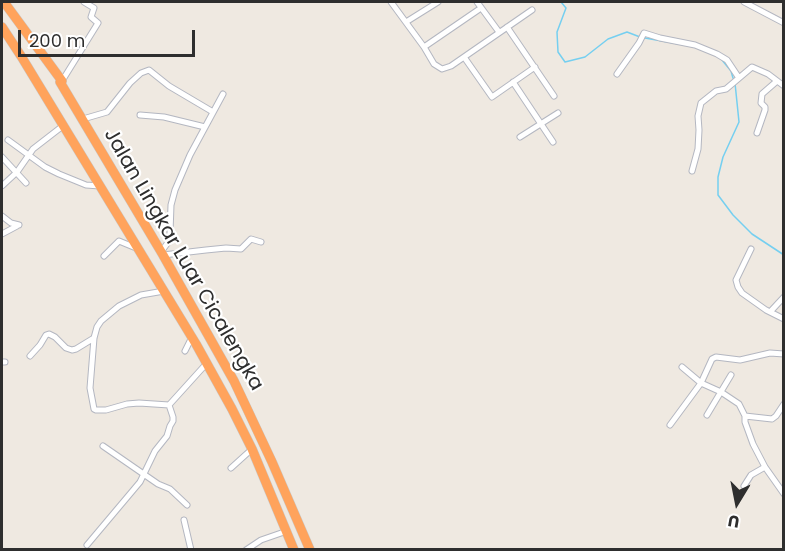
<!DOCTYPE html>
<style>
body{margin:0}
#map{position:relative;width:785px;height:551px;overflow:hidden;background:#efe9e1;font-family:Poppins,sans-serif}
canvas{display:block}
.frame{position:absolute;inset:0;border:3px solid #2e2e2e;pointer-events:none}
.north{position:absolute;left:707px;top:473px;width:60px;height:60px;-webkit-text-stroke:4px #fff;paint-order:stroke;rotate:190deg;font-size:16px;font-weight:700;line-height:24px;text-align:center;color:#2e2e2e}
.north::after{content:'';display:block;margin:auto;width:21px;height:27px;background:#2e2e2e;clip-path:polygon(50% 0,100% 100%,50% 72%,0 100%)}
.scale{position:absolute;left:18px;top:30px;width:177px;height:27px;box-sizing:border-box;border:3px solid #2e2e2e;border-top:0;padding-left:8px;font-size:18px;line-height:21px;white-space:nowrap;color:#2e2e2e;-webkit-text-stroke:4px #fff;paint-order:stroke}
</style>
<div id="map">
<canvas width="785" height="551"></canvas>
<div class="frame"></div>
<div class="north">U</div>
<div class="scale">200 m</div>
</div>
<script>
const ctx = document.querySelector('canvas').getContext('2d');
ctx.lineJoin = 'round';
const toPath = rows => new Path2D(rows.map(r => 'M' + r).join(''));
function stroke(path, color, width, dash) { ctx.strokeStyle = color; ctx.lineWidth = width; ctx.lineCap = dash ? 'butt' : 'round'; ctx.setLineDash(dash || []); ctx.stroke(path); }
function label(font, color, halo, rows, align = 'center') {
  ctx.font = font + ' Poppins,sans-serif'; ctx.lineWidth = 4.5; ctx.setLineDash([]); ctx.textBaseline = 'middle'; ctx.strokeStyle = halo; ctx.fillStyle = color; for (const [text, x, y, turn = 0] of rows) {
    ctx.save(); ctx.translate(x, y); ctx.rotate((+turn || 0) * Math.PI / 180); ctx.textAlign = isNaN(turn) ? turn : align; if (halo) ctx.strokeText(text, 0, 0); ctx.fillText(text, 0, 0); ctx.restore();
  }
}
const stream = toPath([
 [561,2,566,8,557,32,558,52,565,62,585,57,608,39,627,32,640,37],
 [645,38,679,44],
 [722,60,731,71,733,78],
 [735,83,739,122,723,157,718,177,718,195,733,215,752,234,784,255]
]);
const street = toPath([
 [391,2,424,47,434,64,442,69,451,66,532,10],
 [477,2,499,32],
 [744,2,784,23],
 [406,22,438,2],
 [507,27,554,96],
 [424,47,481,8],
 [464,57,492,97,535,67],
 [617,74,639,43,644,33,660,38,695,45,717,54,727,60,739,78],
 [62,81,98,23,91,17,94,8,84,2],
 [513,82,553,142],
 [140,115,164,117,205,127],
 [83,119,107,112,130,83,141,73,149,70,169,86,213,112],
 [757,133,765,110,765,107,761,103,762,94,777,81],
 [520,137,558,113],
 [8,140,45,167,59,174,86,185,100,186],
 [2,157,26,183],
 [692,171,698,149,699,130,698,116,701,103,716,91,726,89,752,67,768,74,784,86],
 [2,186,17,172,33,149,64,125],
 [2,216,11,223,19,225],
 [2,234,17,226],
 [751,249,736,280,738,287,742,293,766,310,784,319],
 [161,252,169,241,170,233,171,205,175,190,190,155,223,94],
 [163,255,206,250,226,248,241,249,251,239,261,242],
 [104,256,119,241,136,248],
 [164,291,141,295,119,306,101,321,97,327,94,338,90,388,94,409,96,410,106,410,127,404,139,403,169,405],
 [770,312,784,297],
 [185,351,192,337],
 [30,356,40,345,46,335,49,334,55,337,66,348,72,350,76,349,94,338],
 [2,362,5,362],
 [682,367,701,383,712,359,716,357,740,360,770,353,784,354],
 [169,405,207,363],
 [707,415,731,375],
 [745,416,772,419,776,416,784,404],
 [670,425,701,383,721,392,739,404,745,416,745,422,753,444,765,467,784,494],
 [103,446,158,484,170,489,187,505],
 [231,468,252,449],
 [744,486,751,475,765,467],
 [184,520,191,550],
 [87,545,140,482,155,451,167,436,170,426,173,421,173,417,169,405],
 [246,550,261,540,287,531]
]);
const highway = toPath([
 [4,2,62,81,60,82,163,255,234,381,272,462,310,550],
 [2,27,21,56,196,344,232,409,252,449,294,550]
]);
const streetNames = [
 ["Jalan Lingkar Luar Cicalengka",183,260,60]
];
stroke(stream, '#75cff0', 1.5);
stroke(street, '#b4b7c1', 7);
stroke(highway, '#c9c9c9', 10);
stroke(street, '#fff', 5);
stroke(highway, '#ffa35c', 9);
label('20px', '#2e2e2e', '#fff', streetNames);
</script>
